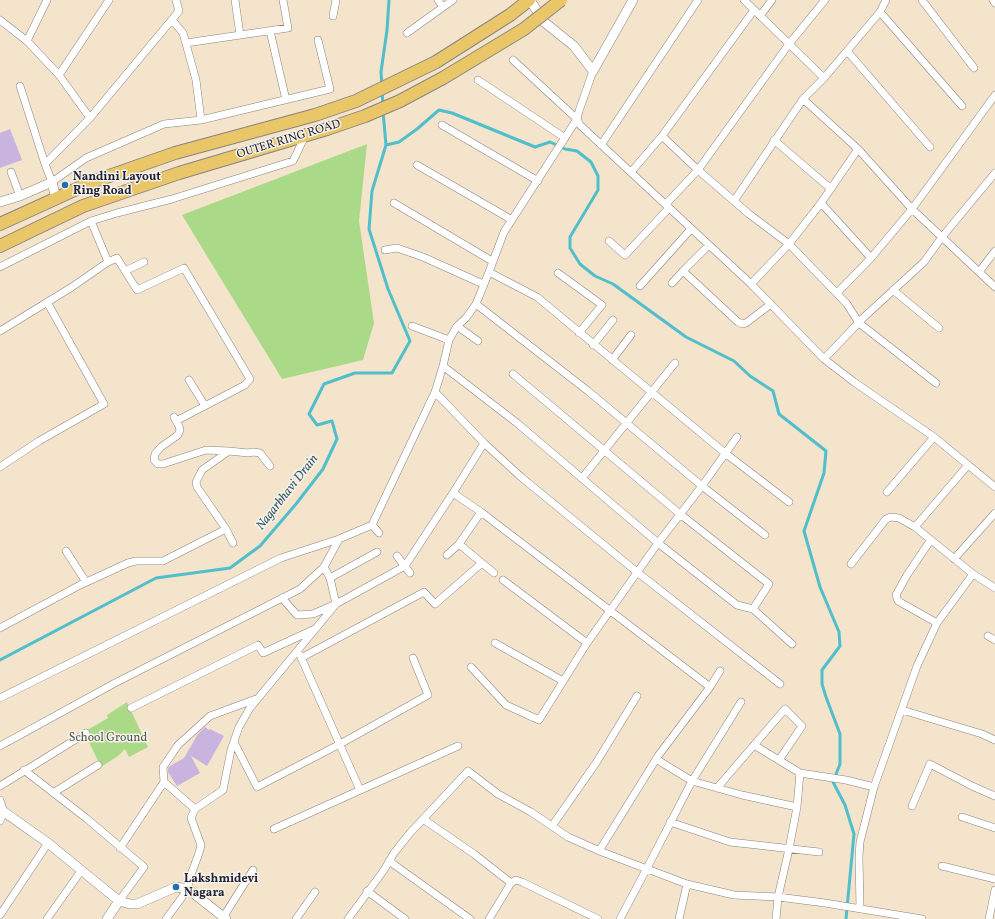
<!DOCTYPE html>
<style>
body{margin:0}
canvas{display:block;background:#f3e4cb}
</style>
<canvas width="995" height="919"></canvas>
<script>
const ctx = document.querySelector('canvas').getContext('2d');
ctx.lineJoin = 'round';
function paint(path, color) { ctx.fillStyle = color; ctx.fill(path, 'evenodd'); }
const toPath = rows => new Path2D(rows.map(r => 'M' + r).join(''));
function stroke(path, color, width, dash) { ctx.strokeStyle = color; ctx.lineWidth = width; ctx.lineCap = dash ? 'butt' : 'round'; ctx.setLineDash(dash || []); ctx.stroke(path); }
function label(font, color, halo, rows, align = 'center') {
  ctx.font = font + ' Vollkorn,serif'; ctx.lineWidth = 3; ctx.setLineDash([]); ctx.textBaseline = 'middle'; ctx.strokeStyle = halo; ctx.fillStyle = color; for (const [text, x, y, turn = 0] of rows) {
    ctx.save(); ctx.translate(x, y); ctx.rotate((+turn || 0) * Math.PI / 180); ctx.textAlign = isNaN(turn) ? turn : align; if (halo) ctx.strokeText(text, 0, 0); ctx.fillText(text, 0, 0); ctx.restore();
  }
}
const green = toPath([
 [367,144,359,221,374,323,363,360,282,379,182,215],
 [127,702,148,747,129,757,125,749,118,756,101,767,84,732,108,718,107,715]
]);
const stream = toPath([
 [382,85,381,72,387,30,389,0],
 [382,91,383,105],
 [386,145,399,142,417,129,439,110,452,113,535,147,550,142,565,149,577,151,591,162,598,176,598,190,570,237,570,248,580,264,595,276,613,284,686,337,734,361,750,376,773,391,779,414,826,451,824,473,804,531,820,587,839,632,840,646,822,670,822,684,826,697,840,734,840,764,833,782,845,805,854,834,846,919],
 [0,660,156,578,230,568,260,546,296,504,323,469,337,439,332,421,317,425,309,414,324,384,355,373,392,373,410,341,388,289,369,229,372,191,386,145,383,111]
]);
const building = toPath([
 [10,129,22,160,0,168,0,133],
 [205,727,209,730,210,729,224,736,207,766,191,756,200,773,177,786,168,772,168,768,170,766,184,758,198,734]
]);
const minor = toPath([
 [176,0,179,11,90,118,45,164,52,182,86,158,164,124,201,120,330,89,318,40],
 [235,0,240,35],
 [438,0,443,7],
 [922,0,974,68],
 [993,0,995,3],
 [880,12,962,106],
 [333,16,336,0],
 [760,16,772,0],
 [0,20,27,41,59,75,90,118],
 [172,20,183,33,196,80,201,120],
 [270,31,286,100],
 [407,33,453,0],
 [27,41,47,0],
 [186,43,288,28,283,0],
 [847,51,930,147],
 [513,60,577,119,504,232,489,272,537,297,725,453,789,502],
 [593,71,579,111,577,119,580,125,751,284,824,359,854,382,934,437,995,487],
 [59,75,109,0],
 [824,78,880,12,886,0],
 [478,80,565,138],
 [20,86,45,164],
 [803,99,858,149,912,209,995,287],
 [442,125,538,181],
 [662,136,698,170,749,214,789,244,847,304,859,323,936,383],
 [774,140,831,189],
 [601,145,698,0],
 [417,165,512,220],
 [11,172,20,196],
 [631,172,662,136,754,10],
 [734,201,803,99,824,78,744,0],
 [394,203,492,261],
 [821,203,871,258],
 [666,204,698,170,789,44,825,0],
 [609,241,625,255,669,208],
 [709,245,683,271,738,322,742,324,746,323,771,304],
 [385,250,397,248,423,257,483,284],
 [108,262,117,258,137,290,184,268,250,379,245,385,176,421],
 [0,267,91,221,117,213,172,199,293,161,305,136],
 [125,271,144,262],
 [979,272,995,251],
 [558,273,602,305,579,333],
 [672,283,683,271],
 [751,284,789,244,821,203,858,149],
 [640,286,691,229],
 [893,290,939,328],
 [837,293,871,258,912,209,995,95],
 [476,304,588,391,702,486,765,535],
 [412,326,449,340],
 [457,326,478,341],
 [0,331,72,287,108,262,91,221],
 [593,345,613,320],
 [824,359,863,318,924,262,942,237,995,173],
 [612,360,631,335],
 [443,366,517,423,658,543,737,605,753,609,769,584,680,514,513,374],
 [189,380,205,406],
 [435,392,484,443,521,477,637,572,780,684],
 [174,417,179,426,180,430,178,435,161,447,155,454,154,460,158,464,163,464,206,450,229,451],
 [484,443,453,493,481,512,459,544,494,573],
 [968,465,915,527,973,574],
 [0,467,39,441,104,404,47,302],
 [582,478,675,363],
 [887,492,934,437],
 [481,512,710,687],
 [372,525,379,533],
 [226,529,233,543],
 [930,541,907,575,896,595,898,601,937,623],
 [66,551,86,582],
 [447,555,459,544],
 [397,556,410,573],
 [954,559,995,513],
 [851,564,886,519,891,517,899,518,915,527],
 [330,578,377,552],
 [503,580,587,643],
 [282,598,297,615,313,614,336,604,405,566,453,493],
 [753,609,792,644],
 [0,628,80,585,128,563,136,561,163,561,226,529,197,487,196,482,202,470,229,451,248,453,253,452,260,453,270,466],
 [988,636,995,640],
 [495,643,563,681],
 [300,655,360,790],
 [301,658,424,592,435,604,482,563],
 [471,667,506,705,539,720,587,643,658,543,702,486,737,437],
 [0,698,281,558,339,539],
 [131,708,258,645,263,653,315,629],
 [902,710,982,734,995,740],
 [234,742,257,787,340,744,428,695,413,658],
 [754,745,800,773,846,780,874,787],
 [0,746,115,683,300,589,324,567,339,539,372,525,435,392,443,366,449,340,457,326,466,318,476,304,489,272],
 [656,759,692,781,742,795,797,807,789,849,778,897,776,919],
 [24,770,86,818,144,867,119,901],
 [164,782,195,809],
 [0,786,86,733],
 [717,788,785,709,802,726,779,760],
 [53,793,98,765],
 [0,800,4,812,0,821],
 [912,806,930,764,972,786,995,796],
 [797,807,800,773],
 [962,817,995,828],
 [423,819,474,854,511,883],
 [670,822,730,842,819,852],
 [552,826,596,763,637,696],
 [274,829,458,746],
 [120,848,164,782,163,767,178,745,210,716,256,699],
 [599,851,658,756,710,687,720,671],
 [389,861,470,919],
 [942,866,995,879],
 [367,891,405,919],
 [860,908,859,857,860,842,874,787,917,666,937,623,973,574,995,588],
 [0,915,48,843],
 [47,919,81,871],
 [166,919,188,889,189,880,199,853,201,845,191,818,195,809,223,790,231,750,239,727,250,708,336,604,330,578,324,567],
 [222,919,253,870],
 [296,919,315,892],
 [348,919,384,870,394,853,410,833,468,771,498,794,531,812,568,837,602,852,687,884,734,895,778,897,825,903,922,919],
 [489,919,511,883,516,880,522,882,598,919],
 [620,919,646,870,692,781,741,702],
 [679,919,687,884],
 [989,919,995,890]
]);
const tertiary = toPath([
 [530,0,544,22,574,46,593,71,633,0],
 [0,202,20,196,52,182,56,199],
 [0,809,48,843,119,901,130,904,137,904,176,887,188,889,226,919],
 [107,919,119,901]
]);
const trunk = toPath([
 [0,224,92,182,175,153,315,115,356,101,436,62,510,15,529,0],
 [0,246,83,206,179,173,327,129]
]);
const trunkBridge = toPath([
 [327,129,365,116,400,101,443,78,524,29,561,0]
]);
const markers = [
 [65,185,4,"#1f6fb2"],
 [176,887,4,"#1f6fb2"]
];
const streetNames = [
 ["OUTER RING ROAD",289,140,-17]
];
const poiNames = [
 ["Nandini Layout",73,178],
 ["Ring Road",73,192],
 ["Lakshmidevi",184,880],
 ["Nagara",184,894]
];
const parkNames = [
 ["School Ground",108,739]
];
const waterNames = [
 ["Nagarbhavi Drain",288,493,-52]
];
paint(green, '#aada88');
stroke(stream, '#51becb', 3);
paint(building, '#c8b4df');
stroke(minor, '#8a8383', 8);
stroke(tertiary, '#8a8383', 10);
stroke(trunk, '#8a8383', 14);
stroke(minor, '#fff', 7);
stroke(tertiary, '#fff', 9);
stroke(trunk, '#e9c769', 12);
stroke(trunkBridge, '#8a8383', 14, []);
stroke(trunkBridge, '#e9c769', 12);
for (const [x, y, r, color] of markers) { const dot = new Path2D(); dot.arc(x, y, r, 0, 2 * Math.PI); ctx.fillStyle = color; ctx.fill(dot); stroke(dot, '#f7f3e8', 1.5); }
label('12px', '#22223b', '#f7f3e8', streetNames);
label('bold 12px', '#22223b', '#f7f3e8', poiNames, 'left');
label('12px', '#4b5952', '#f7f3e8', parkNames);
label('italic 13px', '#32596d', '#f7f3e8', waterNames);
</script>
